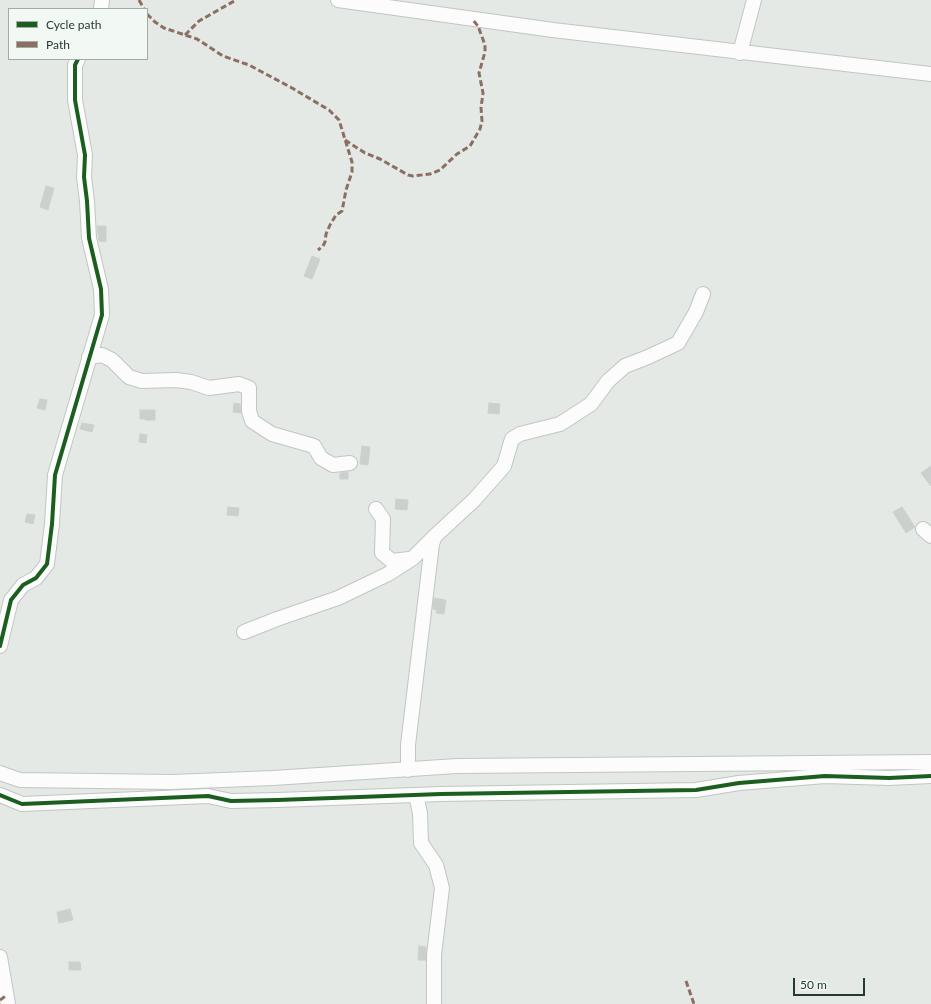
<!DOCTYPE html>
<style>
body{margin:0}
#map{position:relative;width:931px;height:1004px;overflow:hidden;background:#e4e9e6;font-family:Lato,sans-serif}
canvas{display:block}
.legend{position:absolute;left:8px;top:8px;width:140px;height:52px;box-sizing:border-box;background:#f2f8f4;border:1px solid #a0aca5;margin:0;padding:5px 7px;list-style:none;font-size:12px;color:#243a2e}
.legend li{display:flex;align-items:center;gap:8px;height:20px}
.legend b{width:20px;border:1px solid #a0aca5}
.scale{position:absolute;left:793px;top:978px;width:72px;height:18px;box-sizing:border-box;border:2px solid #243a2e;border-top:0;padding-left:5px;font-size:12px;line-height:14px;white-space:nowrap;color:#243a2e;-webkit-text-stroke:3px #f2f8f4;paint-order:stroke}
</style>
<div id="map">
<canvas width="931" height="1004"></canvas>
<ul class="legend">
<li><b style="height:5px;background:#1b5e20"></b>Cycle path</li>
<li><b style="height:5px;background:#8d6e63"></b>Path</li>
</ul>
<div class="scale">50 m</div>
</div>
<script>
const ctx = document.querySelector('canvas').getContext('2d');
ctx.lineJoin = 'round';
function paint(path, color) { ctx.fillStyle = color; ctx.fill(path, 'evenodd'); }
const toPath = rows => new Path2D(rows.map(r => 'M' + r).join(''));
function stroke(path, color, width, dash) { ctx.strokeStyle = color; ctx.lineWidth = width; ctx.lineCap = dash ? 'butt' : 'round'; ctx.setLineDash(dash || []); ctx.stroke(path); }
const building = toPath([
 [46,186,54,188,48,210,40,207,46,186],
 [97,226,106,226,106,242,99,241,97,226],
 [312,256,320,259,312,279,304,276,312,256],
 [40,399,47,400,45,410,37,408,40,399],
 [234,403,240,404,241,413,233,412,234,403],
 [489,403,500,404,499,414,488,413,489,403],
 [140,410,155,410,155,420,145,420,145,419,140,419,140,410],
 [82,423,94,425,92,432,80,429,82,423],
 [140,434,147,435,146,443,139,442,140,434],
 [362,446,370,447,368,465,360,464,362,446],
 [931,466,931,486,921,473,931,466],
 [348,472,348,479,340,479,340,473,348,472],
 [396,499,408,500,407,510,395,509,396,499],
 [228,507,239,508,238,516,227,515,228,507],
 [902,507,915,527,906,533,893,512,902,507],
 [27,514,35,515,33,524,25,522,27,514],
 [434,598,446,600,444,614,436,613,437,610,433,609,434,598],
 [70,909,73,920,59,923,57,912,70,909],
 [419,946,426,947,426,960,418,960,419,946],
 [69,962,80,962,81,970,69,970,69,962]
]);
const minor = toPath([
 [338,0,553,30,931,74],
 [101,9,102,0],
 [740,53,754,0],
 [89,357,102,355,112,360,129,377,142,381,176,380,191,382,209,388,239,384,249,388,249,411,252,421,272,434,314,446,321,458,333,465,350,463],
 [376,509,383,519,382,553,392,561,409,559],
 [923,529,931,536],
 [244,632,277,619,338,598,388,574,413,558,435,536],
 [0,646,11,600,23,585,36,578,47,564,52,524,55,475,102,315,101,289,89,238,87,201,84,177,85,155,75,100,75,65,78,59],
 [408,770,408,745,432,544,435,536,474,500,504,466,512,439,520,434,560,424,591,404,608,381,625,366,648,357,678,343,696,312,703,294],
 [0,773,20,780,172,782,273,778,457,766,931,762],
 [0,795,22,804,208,796,231,801,278,800,441,794,696,790,739,783,825,776,889,778,931,776],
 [416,795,420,813,421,843,436,865,442,888,434,955,434,1004],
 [0,957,8,1004]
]);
const quiet = toPath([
 [139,0,144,9],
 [147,14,155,22,164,28,197,39,223,56,249,65,292,88,329,110,339,120,352,162,352,172,346,190,342,211,336,215,330,225,326,234,325,242,323,246,318,250],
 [185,35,199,21,236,0],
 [345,140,365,153,380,159,408,175,413,176,430,174,440,170,457,154,470,146,480,129,482,121,481,108,483,93,479,73,485,52,485,45,478,26,472,19],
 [686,981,694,1004],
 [0,1000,7,995]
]);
const cycleway = toPath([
 [0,646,11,600,23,585,36,578,47,564,52,524,55,475,102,315,101,289,89,238,87,201,84,177,85,155,75,100,75,65,78,59],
 [0,795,22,804,208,796,231,801,278,800,441,794,696,790,739,783,825,776,889,778,931,776]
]);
paint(building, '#cbd0cd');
stroke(building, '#cdd1ce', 1);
stroke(minor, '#c1c6c3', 16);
stroke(minor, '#fbfcfb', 14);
stroke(quiet, '#8d6e63', 3, [6, 3]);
stroke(cycleway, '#1b5e20', 4);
</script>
